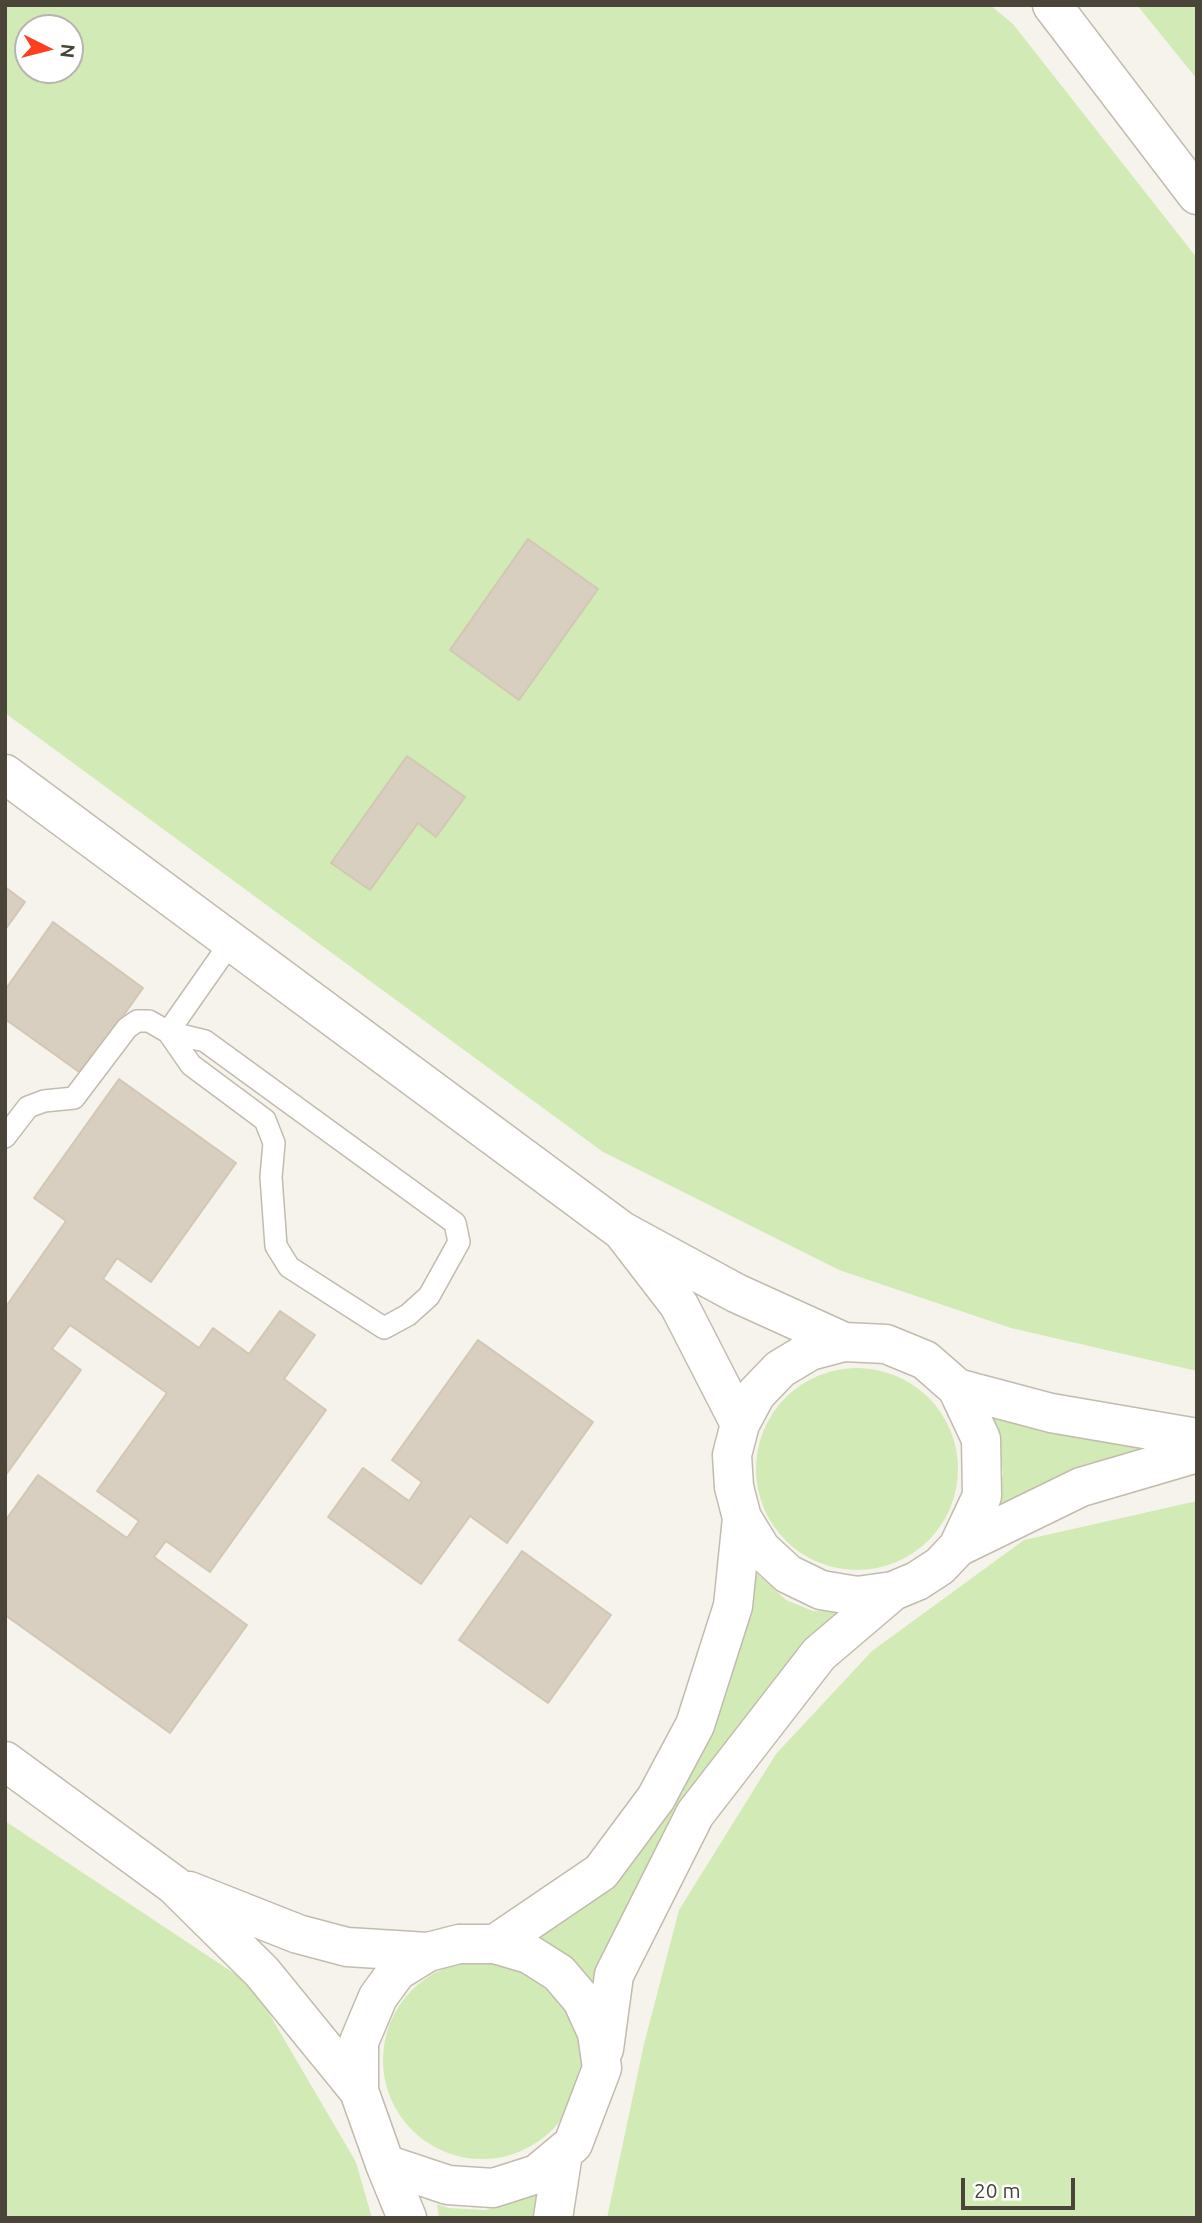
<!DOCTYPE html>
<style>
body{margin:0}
#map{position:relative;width:1202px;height:2223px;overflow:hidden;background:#f6f3ec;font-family:Ubuntu,sans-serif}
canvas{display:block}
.frame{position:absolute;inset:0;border:7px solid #4b4439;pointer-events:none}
.north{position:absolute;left:14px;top:14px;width:70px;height:70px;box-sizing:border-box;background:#fff;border:2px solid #b7b4b0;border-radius:50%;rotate:96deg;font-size:19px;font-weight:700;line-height:28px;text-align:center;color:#4b4439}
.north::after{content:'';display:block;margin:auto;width:24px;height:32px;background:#fc3f1d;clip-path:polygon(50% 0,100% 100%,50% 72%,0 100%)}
.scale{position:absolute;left:961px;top:2178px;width:114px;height:32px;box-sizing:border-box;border:4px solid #4b4439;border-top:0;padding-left:9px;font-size:21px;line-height:24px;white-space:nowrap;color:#4b4439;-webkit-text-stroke:5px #fff;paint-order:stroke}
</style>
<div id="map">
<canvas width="1202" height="2223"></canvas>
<div class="frame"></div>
<div class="north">N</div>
<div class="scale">20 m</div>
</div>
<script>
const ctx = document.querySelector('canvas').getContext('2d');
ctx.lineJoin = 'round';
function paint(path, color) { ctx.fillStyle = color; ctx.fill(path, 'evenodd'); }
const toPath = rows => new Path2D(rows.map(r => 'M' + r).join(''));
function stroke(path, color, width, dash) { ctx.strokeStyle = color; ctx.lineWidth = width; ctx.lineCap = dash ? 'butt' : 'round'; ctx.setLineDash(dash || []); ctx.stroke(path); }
const green = toPath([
 [5,5,990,5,1013,24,1197,258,1197,1371,1011,1328,839,1270,603,1152,5,713],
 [28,28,70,28,70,70,28,70],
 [1137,5,1197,5,1197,79],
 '756 1469a101 101 0 1 1 202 0a101 101 0 1 1-202 0Z',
 [989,1406,1193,1447,990,1513,1003,1474,999,1441],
 [1197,1501,1197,2218,607,2218,644,2044,679,1910,776,1754,872,1651,1024,1540],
 [753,1570,786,1600,813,1611,843,1610,592,1999,522,1936,605,1890],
 [5,1821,253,1986,356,2162,372,2218,5,2218],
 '383 2060a99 99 0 1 1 198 0a99 99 0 1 1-198 0Z',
 [549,2184,543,2218,439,2218,437,2204,448,2208,485,2210,515,2202]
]);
const building = toPath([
 [528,539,598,589,519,700,450,650,528,539],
 [407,756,465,797,436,837,418,823,370,890,331,863,407,756],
 [5,887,25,902,5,930,5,887],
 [53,922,143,988,82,1074,5,1019,5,990,53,922],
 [119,1079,236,1163,151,1282,117,1258,103,1279,199,1348,213,1328,249,1354,280,1311,315,1335,284,1379,326,1410,210,1572,166,1541,154,1557,247,1625,170,1733,5,1615,5,1521,38,1475,127,1538,139,1521,97,1491,167,1393,70,1325,52,1349,81,1370,5,1476,5,1308,66,1221,34,1198,119,1079],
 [478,1340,593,1422,507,1543,470,1516,421,1584,328,1517,363,1468,409,1501,422,1482,392,1460,478,1340],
 [522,1551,611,1615,548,1703,459,1640,522,1551]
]);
const service = toPath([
 [168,1032,231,942],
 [5,1137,28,1107,44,1101,74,1098,127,1028,137,1021,149,1021,168,1032,205,1041,455,1223,459,1242,429,1296,408,1315,384,1328,289,1267,276,1246,271,1177,274,1143,265,1120,191,1065,168,1032]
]);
const minor = toPath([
 [1052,5,1197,195],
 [5,774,622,1231,736,1293,844,1342],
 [622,1231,679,1305,740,1424,732,1455,734,1487,742,1518,761,1549,788,1574,821,1590,857,1596,893,1591,917,1581,940,1566,958,1547,982,1496,981,1439,957,1388,925,1360,886,1344,844,1342,810,1351,780,1369,756,1394,740,1424],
 [957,1388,1051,1413,1197,1438],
 [958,1547,1081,1487,1197,1453],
 [5,1761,174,1885,262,1972,359,2091],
 [189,1891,298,1934,347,1947,428,1952],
 [459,1944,495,1944,529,1954,559,1973,582,2000,597,2033,602,2068,573,2144,537,2174,493,2188,448,2185,385,2164,359,2091,359,2042,378,1997,397,1971,428,1952,459,1944],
 [495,1944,601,1872,656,1798,695,1725,733,1606,742,1518],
 [604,2049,614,1975,695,1814,819,1654,893,1591],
 [385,2164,407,2218],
 [553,2218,563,2153]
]);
paint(green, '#d2eab5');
paint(building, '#d8cfc1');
stroke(building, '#d3c7b4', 2);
stroke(service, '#c2bbae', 24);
stroke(minor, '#c2bbae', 41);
stroke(service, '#fff', 21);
stroke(minor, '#fff', 38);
</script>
